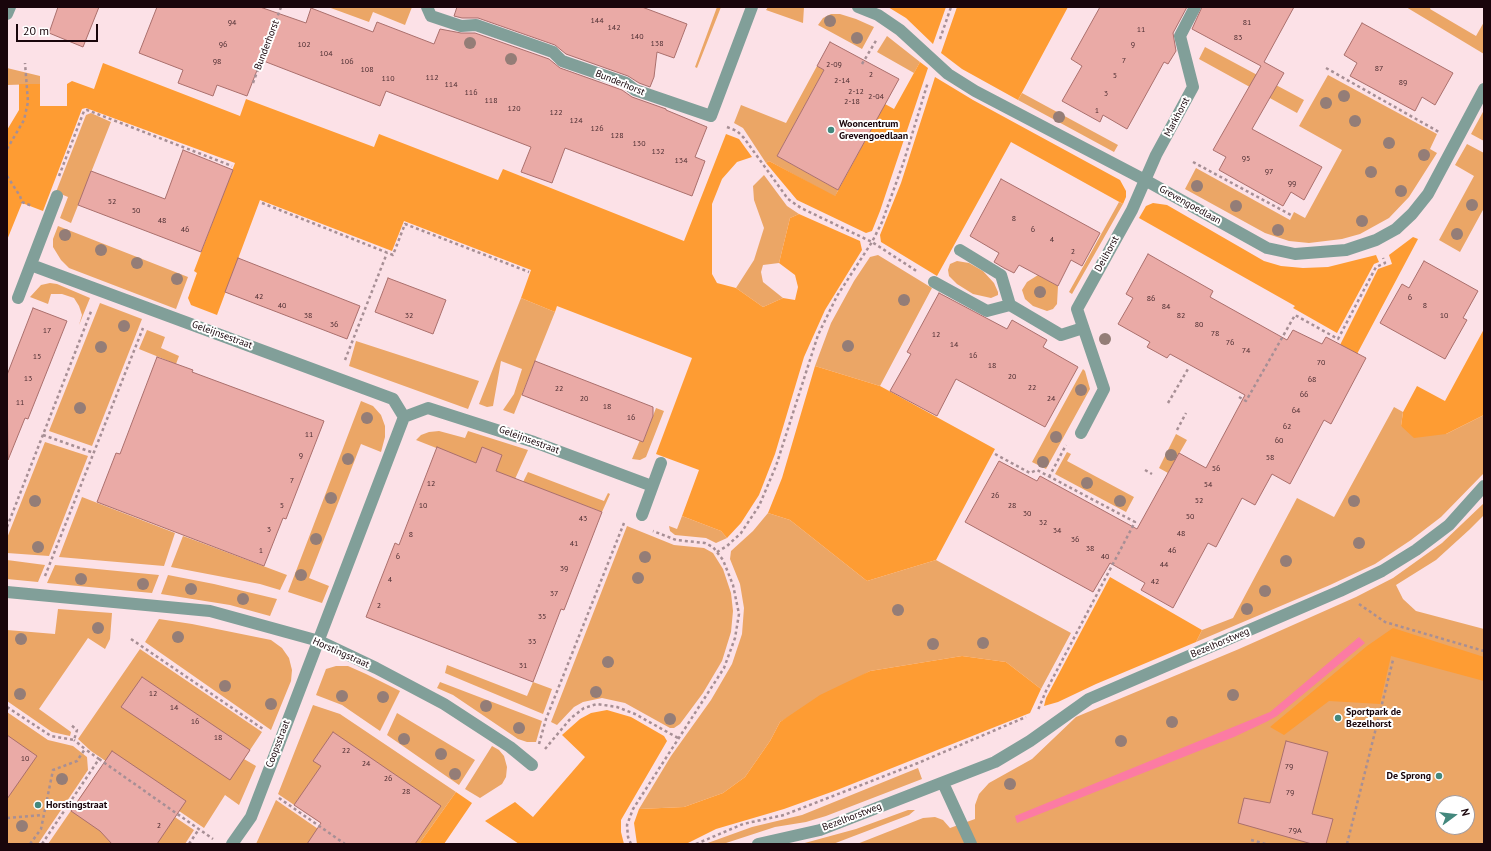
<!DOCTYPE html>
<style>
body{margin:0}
#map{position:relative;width:1491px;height:851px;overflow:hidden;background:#fce1e7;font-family:"PT Sans",sans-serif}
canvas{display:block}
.frame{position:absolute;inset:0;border:8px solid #19050b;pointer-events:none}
.north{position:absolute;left:1435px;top:795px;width:40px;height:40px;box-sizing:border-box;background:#fff;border:1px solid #a39b9d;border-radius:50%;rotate:75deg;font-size:11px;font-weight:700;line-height:16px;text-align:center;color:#19050b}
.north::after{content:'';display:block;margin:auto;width:14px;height:18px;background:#43887d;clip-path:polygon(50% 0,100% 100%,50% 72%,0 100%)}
.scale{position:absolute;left:16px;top:24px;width:82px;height:18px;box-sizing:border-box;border:2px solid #19050b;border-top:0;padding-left:5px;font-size:12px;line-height:14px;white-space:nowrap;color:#19050b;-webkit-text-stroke:3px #fff;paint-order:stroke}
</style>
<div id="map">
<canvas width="1491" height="851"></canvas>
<div class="frame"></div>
<div class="north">N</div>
<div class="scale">20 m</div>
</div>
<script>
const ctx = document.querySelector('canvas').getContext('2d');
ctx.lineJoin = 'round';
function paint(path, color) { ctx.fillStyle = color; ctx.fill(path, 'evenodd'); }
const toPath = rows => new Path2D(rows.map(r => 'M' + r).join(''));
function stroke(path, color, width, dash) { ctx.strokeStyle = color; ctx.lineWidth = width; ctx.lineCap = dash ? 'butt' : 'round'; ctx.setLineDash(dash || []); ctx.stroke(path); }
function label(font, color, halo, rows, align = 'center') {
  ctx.font = font + ' "PT Sans",sans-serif'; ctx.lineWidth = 4; ctx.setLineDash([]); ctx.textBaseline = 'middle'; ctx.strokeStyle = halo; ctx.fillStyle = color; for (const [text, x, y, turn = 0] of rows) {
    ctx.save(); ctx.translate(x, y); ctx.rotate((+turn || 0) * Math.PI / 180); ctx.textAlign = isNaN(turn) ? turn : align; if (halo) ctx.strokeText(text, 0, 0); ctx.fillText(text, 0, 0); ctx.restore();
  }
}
const green = toPath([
 [328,7,363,8,412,7,405,25,373,12,369,22],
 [717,7,721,7,697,68,695,67],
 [768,7,804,7,803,23,766,10],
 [1406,7,1431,7,1430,9,1476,36,1484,22,1484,54],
 [831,14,840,14,856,19,874,27,862,49,818,25,823,18],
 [887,36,920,62,914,73,877,52],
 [1205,47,1304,100,1297,113,1199,59],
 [817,66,824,70,777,156,838,190,835,197,769,161,766,163,743,128,734,123,741,105,786,123],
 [7,68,40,76,40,84,7,85],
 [1328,75,1437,134,1430,149,1437,153,1409,197,1389,218,1360,234,1342,239,1309,243,1289,241,1265,233,1185,189,1196,168,1290,220,1294,212,1305,218,1342,150,1299,126],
 [1022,93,1118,145,1114,152,1018,100],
 [1484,110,1484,141,1471,134],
 [91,113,111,122,71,223,60,218,68,197,56,192,86,115],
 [1467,144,1484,153,1484,208,1460,252,1439,240,1474,176,1455,165],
 [764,175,787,206,799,214,790,218,779,263,763,265,761,272,763,282,783,298,763,307,736,288,754,260,764,228,754,200,753,186],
 [1119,202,1123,204,1072,294,1069,292],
 [58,226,188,277,176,309,69,268,61,260,53,247,53,239],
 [878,255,932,288,880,386,815,366,831,323,854,281,870,257],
 [957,261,969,263,983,271,994,283,998,292,998,295,991,298,973,294,957,284,949,276,948,270,950,264],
 [1038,275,1058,286,1057,304,1053,309,1047,311,1033,306,1025,299,1022,290,1027,282],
 [50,283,57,284,90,298,79,325,82,315,79,306,74,298,62,294,51,294,48,304,30,297,41,285],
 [521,298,555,312,514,414,503,410,514,394,522,369,501,361,493,406,487,407,479,404],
 [100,303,142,319,92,446,49,431],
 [147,330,165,337,161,348,179,356,176,364,139,349],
 [356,341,479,381,468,409,349,366],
 [1083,369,1085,371,1090,389,1046,469,1032,462],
 [361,401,373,406,381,415,385,426,385,437,381,452,361,444,309,578,329,586,322,603,288,592],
 [1394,407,1403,412,1401,426,1446,434,1484,415,1484,473,1441,517,1411,540,1375,564,1330,585,1196,642,1202,630,1233,618,1297,498,1334,517],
 [656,408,664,411,646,457,640,460,632,459,640,440,643,442],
 [439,431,465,438,468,431,528,450,515,479,416,440,421,435,429,432],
 [1176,434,1187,440,1168,473,1159,468],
 [45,442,88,456,49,556,7,553,7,538],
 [1067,452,1071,454,1067,461,1134,497,1126,512,1055,474],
 [528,472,604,501,608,493,610,494,602,512,523,482],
 [82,497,175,533,164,566,59,557],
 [1484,503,1484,515,1469,530,1436,560,1396,585,1403,599,1416,611,1484,629,1484,844,857,844,923,818,935,817,943,820,950,828,975,819,975,805,979,794,989,783,1032,759,1076,717,1239,649,1356,597,1393,578,1442,543],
 [1443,803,1467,803,1467,827,1443,827],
 [768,513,790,520,867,581,936,560,1071,633,1041,689,1006,662,962,656,870,671,780,722,770,741,745,777,723,793,684,807,639,809,671,756,711,700,732,664,742,634,744,608,740,584,730,559,731,551,753,531],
 [682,516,721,531,727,538,716,543,706,538,675,535,670,531,669,526,677,529],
 [627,526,674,545,704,548,713,553,723,569,731,593,733,611,731,632,722,661,703,693,680,724,674,728,670,728,625,703,602,698,583,702,574,707,557,725,551,722],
 [183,536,194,540,287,575,280,590,260,584,171,567],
 [7,560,45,565,38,582,7,579],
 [55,565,159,575,152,593,47,583],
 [168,575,214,584,277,599,270,616,230,605,161,594],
 [58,609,112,613,110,639,105,649,88,638,39,709,71,732,70,736,52,732,7,701,7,630,55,634],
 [159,619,192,624,271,640,282,648,289,658,292,670,291,681,271,730,145,642],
 [140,649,262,732,244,759,256,766,239,805,225,795,204,828,91,751,78,739],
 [447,665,527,696,533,682,552,689,543,714,445,673],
 [336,666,348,666,366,674,400,691,380,731,342,705,316,695,326,669],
 [440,682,542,721,536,742,527,742,518,739,453,695,437,688],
 [313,705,340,714,456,792,419,844,352,844,278,794],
 [7,712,48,740,73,746,87,757,88,770,38,844,7,844],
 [397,713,475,760,459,785,387,735],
 [492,746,499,750,504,756,507,767,506,777,502,784,480,798,465,789],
 [101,767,194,830,185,844,48,844],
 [918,768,922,779,826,816,806,822,775,827,723,844,705,844,752,827,802,815],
 [276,800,340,844,256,844],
 [908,810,915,810,909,815,833,844,801,844,856,829]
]);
const forest = toPath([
 [888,7,946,7,933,44,906,18],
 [957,7,1068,7,1018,100,962,69,941,53],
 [920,62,928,68,880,211,872,231,866,233,797,200,766,163,769,161,835,196,885,104,894,109],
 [103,63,240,116,246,99,374,147,379,134,498,180,503,169,684,241,726,134,739,139,752,157,737,162,722,179,712,204,712,274,717,283,736,288,763,307,783,298,795,300,798,287,795,275,779,263,790,218,799,214,860,241,862,250,825,310,804,357,775,454,759,495,741,523,727,538,721,531,682,516,699,470,656,454,692,358,557,306,555,312,521,298,531,270,404,221,392,251,260,200,217,315,191,305,188,298,197,273,194,271,235,163,86,108,82,109,43,211,22,203,7,240,7,130,19,110,19,84,40,84,40,106,67,106,67,84,72,81,94,89],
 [935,77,973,100,1120,180,1126,191,1126,197,1123,204,1011,142,937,276,881,242,880,235,901,183],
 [1153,203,1167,205,1264,261,1281,266,1303,268,1328,267,1376,255,1379,262,1374,264,1337,333,1293,308,1295,306,1139,218,1146,206],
 [1413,237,1418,239,1357,354,1340,345,1378,269,1392,264,1389,255],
 [1484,329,1484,415,1446,434,1414,438,1401,426,1403,412,1417,386,1445,401],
 [815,366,880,386,995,449,936,560,867,581,790,520,768,513,782,478],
 [1110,577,1202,630,1196,642,1096,684,1058,702,1044,706,1046,698],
 [1393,628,1484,657,1484,681,1391,656,1380,704,1329,701,1284,735,1270,727,1367,646],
 [962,656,1006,662,1041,689,1030,713,837,790,784,809,716,829,686,844,637,844,634,823,639,809,684,807,723,793,745,777,770,741,780,722,820,695,870,671],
 [607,710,631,717,664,736,667,741,621,820,621,832,624,844,519,844,485,821,515,802,533,817,585,757,562,735,580,719,591,713],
 [456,792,472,803,444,844,419,844]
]);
const water = toPath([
 [1359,637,1365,643,1277,716,1266,722,1234,737,1017,823,1015,816,1270,712]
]);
const building = toPath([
 [58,7,99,7,83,47,49,33,58,7],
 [157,7,260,7,306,23,311,8,373,32,377,22,434,44,440,29,461,33,475,33,549,59,560,68,622,90,632,97,666,109,666,110,707,127,695,157,705,161,692,196,565,148,552,183,521,172,531,147,386,91,380,106,261,60,247,96,217,85,213,96,178,83,183,70,139,53,157,7],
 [457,7,642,7,687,24,674,58,657,52,654,77,650,87,639,83,628,76,566,54,555,45,478,18,462,18,454,16,457,7],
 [1100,7,1187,7,1173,33,1176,51,1168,64,1164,62,1127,129,1103,115,1100,122,1062,101,1082,66,1071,59,1100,7],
 [1202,7,1294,7,1264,62,1284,73,1252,129,1322,167,1304,200,1291,192,1283,206,1219,170,1226,157,1213,150,1261,66,1192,29,1202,7],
 [1362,23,1453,73,1435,105,1422,97,1415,111,1350,76,1357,63,1344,55,1362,23],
 [830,42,899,79,838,190,777,156,824,70,817,66,830,42],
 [183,150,233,170,201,252,78,205,91,171,165,199,183,150],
 [1001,179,1100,233,1082,266,1071,260,1058,286,1019,265,1014,273,1004,268,994,262,999,253,970,236,1001,179],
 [1148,254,1213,291,1210,297,1287,340,1293,330,1322,344,1326,337,1366,358,1331,424,1324,420,1290,484,1272,474,1255,505,1242,498,1216,547,1208,543,1173,608,1141,590,1145,583,1110,563,1093,592,965,522,999,461,1037,481,1040,476,1137,529,1179,453,1206,468,1245,395,1170,354,1167,358,1147,347,1150,342,1118,324,1133,298,1126,294,1148,254],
 [238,258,360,306,347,339,225,292,238,258],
 [1424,261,1478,291,1463,318,1467,320,1445,359,1380,323,1402,284,1409,288,1424,261],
 [388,278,446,300,433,334,375,312,388,278],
 [939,293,1007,329,1012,320,1047,340,1043,347,1078,367,1045,427,956,379,937,416,890,391,911,354,907,352,939,293],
 [33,308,67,321,28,419,25,418,8,460,7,375,33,308],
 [157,357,193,370,192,372,324,421,286,519,283,518,264,566,97,502,116,453,120,454,157,357],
 [535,361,653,407,653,416,643,442,522,395,535,361],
 [437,447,476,463,482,447,502,455,496,471,602,512,564,610,561,609,533,682,366,617,395,543,399,545,437,447],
 [142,677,250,750,230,780,121,707,142,677],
 [333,732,441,806,415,844,307,844,321,823,294,805,321,766,313,761,333,732],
 [7,735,37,756,7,799,7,735],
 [1286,741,1328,752,1312,814,1333,819,1326,844,1312,844,1238,823,1244,798,1270,803,1286,741],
 [112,751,186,801,157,844,112,844,100,831,71,811,112,751]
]);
const path = toPath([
 [940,39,951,7],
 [862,64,877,39],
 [1326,68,1439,132],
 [253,83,281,7],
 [727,127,737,131,744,138,788,199,801,208,872,242,918,272],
 [7,149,24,120,28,102,25,63],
 [1193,162,1291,215],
 [7,176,20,196,22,202,32,206],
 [59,176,84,111,87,110,232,166],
 [262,203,393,255,405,224,529,272],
 [345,360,387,253],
 [1239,397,1246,401,1295,315,1338,339,1376,267,1385,263,1383,258],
 [1168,403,1188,369],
 [1177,430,1186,413],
 [43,435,94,453],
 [995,454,1030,473,1037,470,1135,522,1046,691,1038,710],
 [1145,470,1152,474],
 [1049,477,1066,445],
 [7,527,92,309],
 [717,552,727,546,741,533,759,506,776,466,818,335,837,296,872,242,882,222,903,164,928,82],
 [45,576,143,328],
 [1359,604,1385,622,1484,651],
 [131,639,263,729],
 [7,707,51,736,74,740,77,730,71,725],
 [539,744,546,719,624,523],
 [545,749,571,718,584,708,597,704,617,707,635,714,678,738],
 [99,759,213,839],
 [279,798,345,844],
 [7,818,43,815],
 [1251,840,1266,844],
 [30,844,41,829,53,770,77,761,85,749,74,740],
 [42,844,99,759,85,749],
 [189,844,199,829],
 [631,844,628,837,627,825,633,809,724,668,735,638,739,614,733,585,723,560,713,547,705,543,676,540,653,531],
 [696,844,743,824,784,815,918,763,1026,717],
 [1347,844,1393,660]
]);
const minor = toPath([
 [427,7,431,16,461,26,476,25,553,52,562,61,626,83,635,90,711,116,752,7],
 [858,7,878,15,900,30,948,74,975,91,1145,180,1267,248,1295,254,1346,250,1376,240,1396,229,1412,214,1428,194,1484,89],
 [7,14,10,7],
 [960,250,1001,275,1010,305,1061,335,1083,328],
 [31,265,393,399,404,417],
 [934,282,987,311,1010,305],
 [18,298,57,196],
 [1081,433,1104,389,1077,309,1132,210,1156,155,1193,87,1180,36,1195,7],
 [642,515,661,463],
 [7,592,210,611,319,641,376,668,444,704,510,747,532,765],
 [943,783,971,844],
 [232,844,251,817,404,417,428,408,534,442,652,486],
 [758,844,820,830,995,762,1030,741,1089,699,1340,591,1382,571,1416,550,1449,525,1484,486]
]);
const trees = [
 [830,21],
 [857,38],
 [470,43],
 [511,59],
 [1344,96],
 [1326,103],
 [1059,117],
 [1355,121],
 [1389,143],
 [1424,155],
 [1371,172],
 [1197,186],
 [1401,191],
 [1472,205],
 [1236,206],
 [1362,221],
 [1278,230],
 [1457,234],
 [65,235],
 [101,250],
 [137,263],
 [177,279],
 [1040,292],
 [904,300],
 [124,326],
 [1105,339],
 [848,346],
 [101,347],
 [1081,390],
 [80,408],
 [367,418],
 [1056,437],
 [1171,455],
 [348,459],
 [1043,462],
 [1087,483],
 [331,498],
 [35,501],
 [1120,501],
 [1354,501],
 [316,539],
 [1359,543],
 [38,547],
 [645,557],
 [1286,561],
 [301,575],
 [638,578],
 [81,579],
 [143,584],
 [191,589],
 [1265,591],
 [243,599],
 [1247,609],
 [898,610],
 [98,628],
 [178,637],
 [21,639],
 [983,643],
 [933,644],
 [608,662],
 [225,686],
 [596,692],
 [20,694],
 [1233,695],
 [342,696],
 [383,697],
 [271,704],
 [486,706],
 [670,719],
 [1172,722],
 [519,728],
 [404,739],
 [1121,741],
 [441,754],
 [455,774],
 [62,779],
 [1010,784],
 [22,826]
];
const markers = [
 [831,130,4,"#43887d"],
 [1338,718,4,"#43887d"],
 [1439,776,4,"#43887d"],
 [38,805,4,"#43887d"]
];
const numberNames = [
 ["144",597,21],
 ["94",232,23],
 ["81",1247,23],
 ["142",614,28],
 ["11",1141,30],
 ["140",637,37],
 ["83",1238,38],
 ["138",657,44],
 ["96",223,45],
 ["102",304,45],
 ["9",1133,45],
 ["104",326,54],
 ["7",1124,61],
 ["98",217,62],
 ["106",347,62],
 ["2-09",834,65],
 ["87",1379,69],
 ["108",367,70],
 ["2",871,75],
 ["5",1115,76],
 ["112",432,78],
 ["110",388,79],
 ["2-14",842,81],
 ["89",1403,83],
 ["114",451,85],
 ["2-12",856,92],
 ["116",471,93],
 ["3",1106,94],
 ["2-04",876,97],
 ["118",491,101],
 ["2-18",852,102],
 ["120",514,109],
 ["1",1097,111],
 ["122",556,113],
 ["124",576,121],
 ["126",597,129],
 ["128",617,136],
 ["130",639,144],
 ["132",658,152],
 ["95",1246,159],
 ["134",681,161],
 ["97",1269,172],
 ["99",1292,184],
 ["52",112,202],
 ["50",136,211],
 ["8",1014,219],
 ["48",162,221],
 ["46",185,230],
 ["6",1033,230],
 ["4",1052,240],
 ["2",1073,252],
 ["42",259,297],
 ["6",1410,298],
 ["86",1151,299],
 ["40",282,306],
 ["8",1425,306],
 ["84",1166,307],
 ["38",308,316],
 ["32",409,316],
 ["82",1181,316],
 ["10",1444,316],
 ["36",334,325],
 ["80",1199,325],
 ["17",47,331],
 ["78",1215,334],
 ["12",936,335],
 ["76",1230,343],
 ["14",954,345],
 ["74",1246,351],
 ["16",973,356],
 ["15",37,357],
 ["70",1321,363],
 ["18",992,366],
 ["20",1012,377],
 ["13",28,379],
 ["68",1312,380],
 ["22",1032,388],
 ["22",559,389],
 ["66",1304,395],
 ["20",584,399],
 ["24",1051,399],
 ["11",20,403],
 ["18",607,407],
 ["64",1296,411],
 ["16",631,418],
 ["62",1287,427],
 ["11",309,435],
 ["60",1279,441],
 ["9",301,456],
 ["58",1270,458],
 ["56",1216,469],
 ["7",292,481],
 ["12",431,484],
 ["54",1208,485],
 ["26",995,496],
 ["52",1199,501],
 ["5",282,506],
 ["10",423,506],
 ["28",1012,506],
 ["30",1027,514],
 ["50",1190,517],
 ["43",583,519],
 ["32",1043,523],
 ["3",269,530],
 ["34",1057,531],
 ["48",1181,534],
 ["8",411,535],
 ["36",1075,540],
 ["41",574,544],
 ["38",1090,549],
 ["1",261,551],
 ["46",1172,551],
 ["6",398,557],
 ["40",1105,557],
 ["44",1164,565],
 ["39",564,569],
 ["4",390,580],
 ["42",1155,582],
 ["37",554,594],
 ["2",379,606],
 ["35",542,617],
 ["33",532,642],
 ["31",523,666],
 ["12",153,694],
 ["14",174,708],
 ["16",195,722],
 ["18",218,738],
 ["22",346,751],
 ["10",25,759],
 ["24",366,764],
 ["79",1289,767],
 ["26",388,779],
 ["28",406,792],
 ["79",1290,793],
 ["2",159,826],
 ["79A",1295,831]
];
const streetNames = [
 ["Bunderhorst",267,45,-69],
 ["Bunderhorst",620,83,22],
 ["Markhorst",1177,117,-62],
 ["Grevengoedlaan",1190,205,29],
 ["Deilhorst",1107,254,-61],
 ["Geleijnsestraat",222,335,20],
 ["Geleijnsestraat",529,440,20],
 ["Bezelhorstweg",1220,643,-23],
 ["Horstingstraat",341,653,24],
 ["Coopsstraat",278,744,-69],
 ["Bezelhorstweg",852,817,-21]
];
const poiNames = [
 ["Wooncentrum",839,124],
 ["Grevengoedlaan",839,136],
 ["Sportpark de",1346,712],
 ["Bezelhorst",1346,724],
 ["De Sprong",1431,776,"right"],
 ["Horstingstraat",46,805]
];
paint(green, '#eba666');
paint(forest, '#fe9c33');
paint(water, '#fc7ba3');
paint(building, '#eaaaa6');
stroke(building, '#aa6f6c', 1);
stroke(path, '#a78f95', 2.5, [3, 3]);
stroke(minor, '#819f99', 12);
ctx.fillStyle = '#947d77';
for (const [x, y] of trees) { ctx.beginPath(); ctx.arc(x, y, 6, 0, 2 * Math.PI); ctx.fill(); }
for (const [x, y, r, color] of markers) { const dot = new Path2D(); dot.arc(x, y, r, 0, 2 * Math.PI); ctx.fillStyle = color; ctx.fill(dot); stroke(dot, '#fff', 1.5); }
label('8px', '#4d2e32', null, numberNames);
label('10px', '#19050b', '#fff', streetNames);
label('bold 10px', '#19050b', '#fff', poiNames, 'left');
</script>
